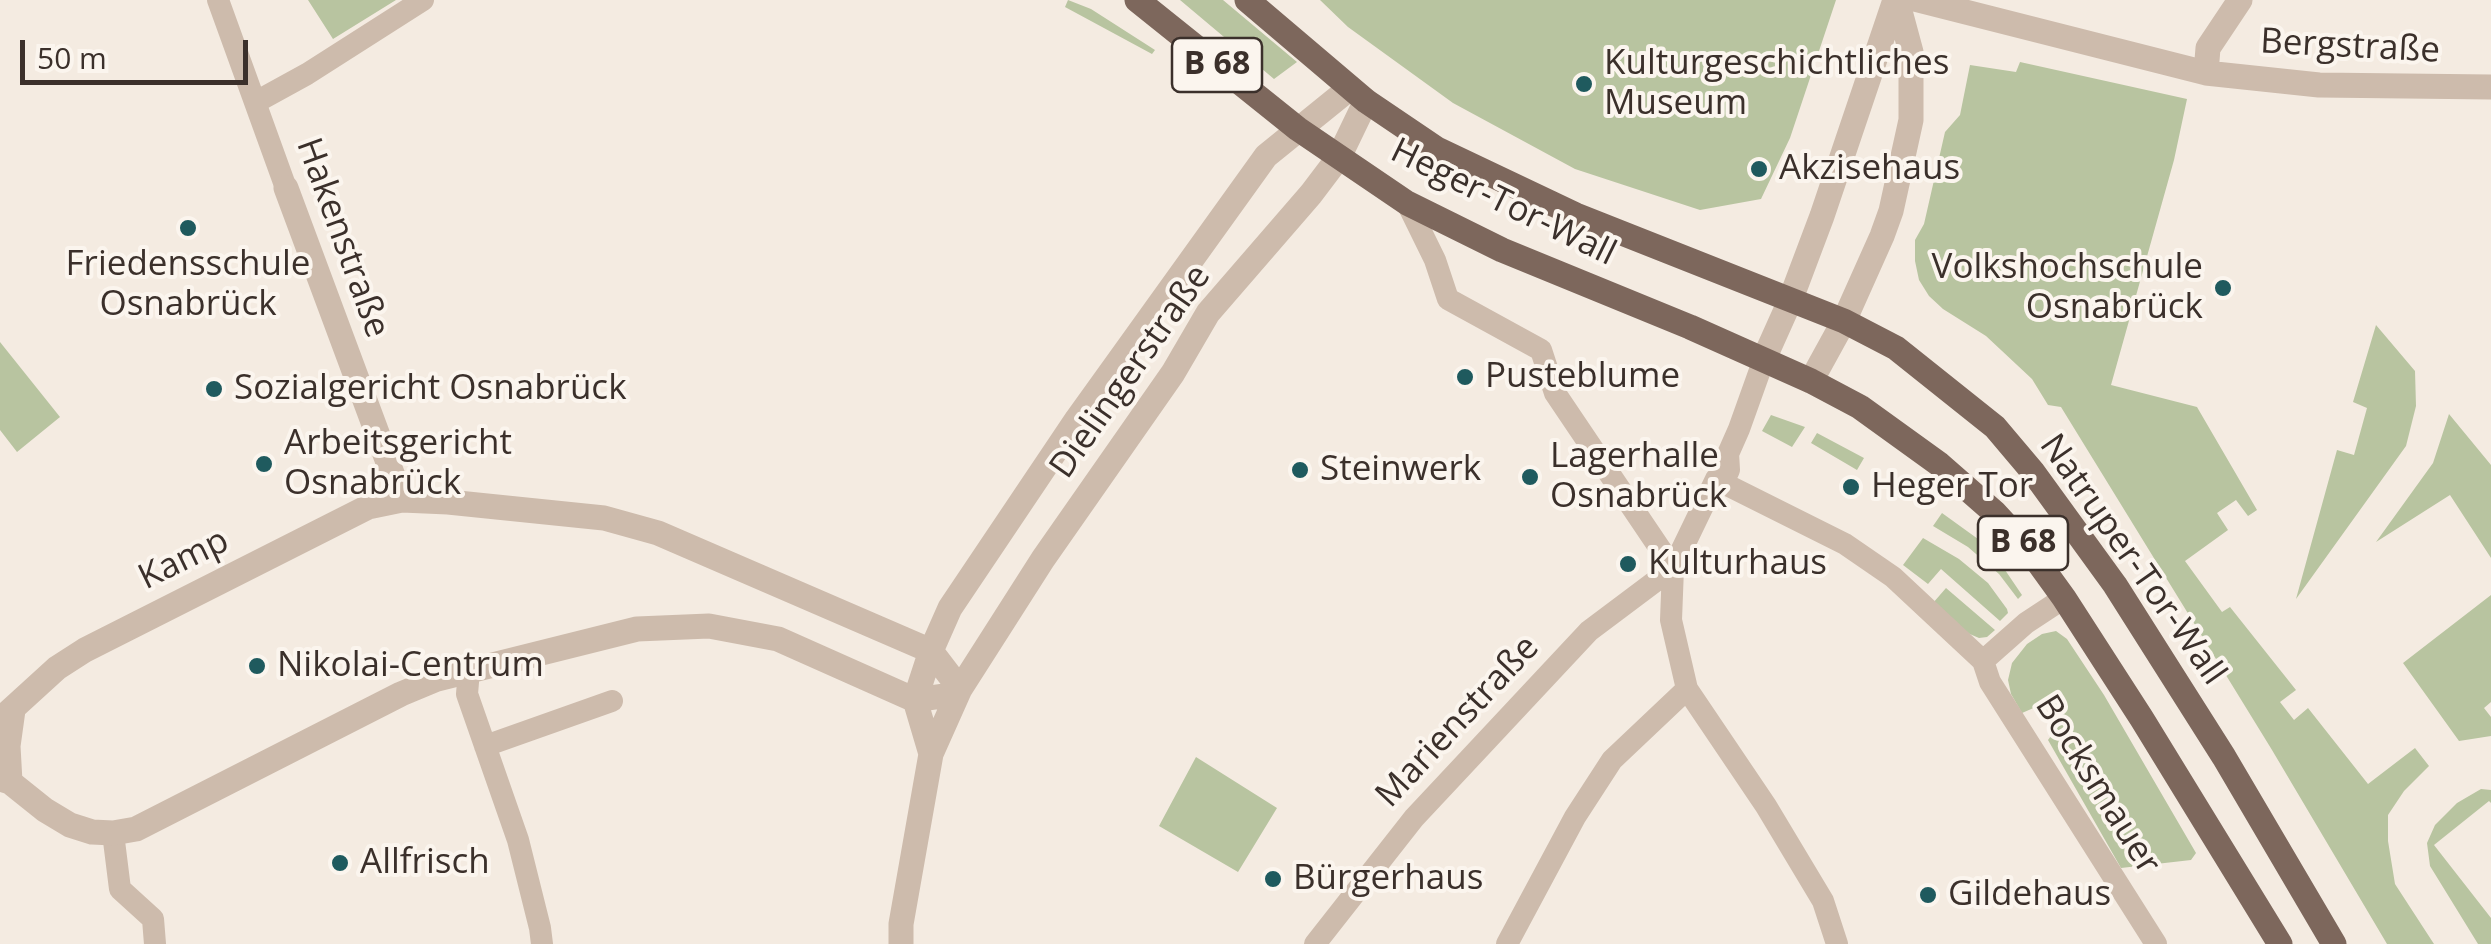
<!DOCTYPE html>
<meta charset="utf-8">
<style>
body{margin:0}
#map{position:relative;width:2491px;height:944px;overflow:hidden;background:#f4ebe1;font-family:"Open Sans",sans-serif}
canvas{display:block}
.scale{position:absolute;left:20px;top:40px;width:228px;height:45px;box-sizing:border-box;border:5px solid #3b302b;border-top:0;padding-left:12px;font-size:30px;line-height:35px;white-space:nowrap;color:#3b302b;-webkit-text-stroke:8px #fbf5ee;paint-order:stroke}
</style>
<div id="map">
<canvas width="2491" height="944"></canvas>
<div class="scale">50 m</div>
</div>
<script>
const ctx = document.querySelector('canvas').getContext('2d');
ctx.lineJoin = 'round';
function paint(path, color) { ctx.fillStyle = color; ctx.fill(path, 'evenodd'); }
const toPath = rows => new Path2D(rows.map(r => 'M' + r).join(''));
function stroke(path, color, width, dash) { ctx.strokeStyle = color; ctx.lineWidth = width; ctx.lineCap = dash ? 'butt' : 'round'; ctx.setLineDash(dash || []); ctx.stroke(path); }
function label(font, color, halo, rows, align = 'center') {
  ctx.font = font + ' "Open Sans",sans-serif'; ctx.lineWidth = 8; ctx.setLineDash([]); ctx.textBaseline = 'middle'; ctx.strokeStyle = halo; ctx.fillStyle = color; for (const [text, x, y, turn = 0] of rows) {
    ctx.save(); ctx.translate(x, y); ctx.rotate((+turn || 0) * Math.PI / 180); ctx.textAlign = isNaN(turn) ? turn : align; if (halo) ctx.strokeText(text, 0, 0); ctx.fillText(text, 0, 0); ctx.restore();
  }
}
const green = toPath([
 [308,0,396,0,333,39],
 [1068,0,1091,9,1155,50,1152,54,1065,7],
 [1180,0,1223,0,1297,62,1274,79],
 [1320,0,1836,0,1790,138,1761,199,1700,210,1575,169,1453,103,1348,27],
 [2020,62,2187,99,2174,160,2111,385,2197,407,2257,510,2248,516,2236,500,2217,513,2228,530,2185,561,2222,612,2230,607,2296,690,2280,702,2294,720,2308,708,2368,784,2415,748,2429,766,2404,791,2388,815,2388,841,2395,884,2434,944,2387,944,2272,750,2061,407,2048,405,2032,379,1986,336,1943,309,1929,296,1919,280,1915,261,1915,240,1924,224,1945,132,1960,115,1970,65,2016,72],
 [2376,325,2415,371,2416,406,2406,446,2296,599,2337,450,2354,455,2367,408,2353,402],
 [0,342,60,417,17,452,0,430],
 [2449,414,2491,465,2491,558,2450,495,2376,542,2433,463],
 [1771,415,1805,427,1792,447,1762,431],
 [1817,433,1864,458,1857,470,1811,443],
 [1942,513,1978,539,2003,567,2022,595,2018,599,1999,574,1968,547,1933,526],
 [1923,538,1959,559,1988,583,2007,609,2008,613,2000,621,1941,569,1928,584,1903,565],
 [1946,588,1995,630,1987,637,1979,638,1965,632,1933,603],
 [2491,595,2491,702,2484,708,2491,717,2491,736,2459,741,2403,663],
 [2056,631,2067,639,2104,695,2196,853,2191,860,2121,868,2048,740,2059,725,2045,703,2022,713,2011,694,2008,680,2012,663,2027,644,2042,634],
 [1196,757,1277,808,1238,872,1159,826],
 [2481,789,2491,790,2491,803,2489,801,2434,845,2491,918,2491,944,2478,944,2430,866,2427,843,2435,825,2457,803]
]);
const pedestrian = toPath([
 [218,0,286,188],
 [256,102,307,74,423,0],
 [1407,203,1435,260,1448,299,1541,350,1555,393,1673,568],
 [1728,453,1729,470,1723,483,1716,479,1673,568,1671,620,1687,689,1766,806,1823,901,1837,944],
 [1724,463,1739,429,1764,359],
 [1723,483,1845,544,1893,577,1983,661,1990,682,2156,944],
 [1983,661,2026,623,2064,598],
 [469,670,467,694,518,840,540,928,542,944],
 [485,746,612,701],
 [113,833,120,889,153,919,155,944],
 [1315,944,1414,818,1589,631,1673,568],
 [1507,944,1575,817,1612,760,1687,689]
]);
const minor = toPath([
 [1918,0,2206,73,2319,85,2491,87],
 [2206,73,2208,48,2240,0],
 [286,188,402,500],
 [0,720,57,668,85,650,368,507,402,500,448,502,604,518,658,533,931,651,960,689],
 [931,754,915,700,931,651,950,608,1077,419,1266,156,1350,88],
 [0,779,10,782,45,810,70,825,92,832,113,833,136,829,401,694,437,679,637,629,709,626,778,639,915,700,957,694],
 [10,782,8,746,13,710],
 [901,944,901,924,931,754,960,689,1043,559,1173,373,1208,313,1311,194,1339,157,1366,101]
]);
const tertiary = toPath([
 [1764,359,1790,301,1822,216,1895,0],
 [1811,381,1844,321,1882,236,1891,211,1911,120,1911,52,1897,0]
]);
const primary = toPath([
 [1137,0,1298,129,1407,203,1502,250,1690,327,1811,381,1860,407,1939,464,1995,513,2030,551,2064,598,2142,719,2280,944],
 [1247,0,1366,101,1437,149,1576,215,1844,321,1896,348,1995,427,2033,472,2115,585,2224,757,2334,944]
]);
const markers = [
 [1584,84,10,"#1f5a5e"],
 [1759,169,10,"#1f5a5e"],
 [188,228,10,"#1f5a5e"],
 [2223,288,10,"#1f5a5e"],
 [1465,377,10,"#1f5a5e"],
 [214,389,10,"#1f5a5e"],
 [264,464,10,"#1f5a5e"],
 [1300,470,10,"#1f5a5e"],
 [1530,477,10,"#1f5a5e"],
 [1851,487,10,"#1f5a5e"],
 [1628,564,10,"#1f5a5e"],
 [257,666,10,"#1f5a5e"],
 [340,863,10,"#1f5a5e"],
 [1273,879,10,"#1f5a5e"],
 [1928,895,10,"#1f5a5e"]
];
const shields = [
 [1217,65,90],
 [2023,543,90]
];
const shieldNames = [
 ["B 68",1217,65],
 ["B 68",2023,543]
];
const streetNames = [
 ["Bergstraße",2350,47,3],
 ["Heger-Tor-Wall",1503,203,26],
 ["Hakenstraße",342,238,70],
 ["Dielingerstraße",1131,372,-55],
 ["Kamp",184,560,-26],
 ["Natruper-Tor-Wall",2132,560,55],
 ["Marienstraße",1458,722,-47],
 ["Bocksmauer",2097,785,58]
];
const poiNames = [
 ["Kulturgeschichtliches",1604,64],
 ["Museum",1604,104],
 ["Akzisehaus",1779,169],
 ["Friedensschule",188,265,"center"],
 ["Osnabrück",188,305,"center"],
 ["Volkshochschule",2203,268,"right"],
 ["Osnabrück",2203,308,"right"],
 ["Pusteblume",1485,377],
 ["Sozialgericht Osnabrück",234,389],
 ["Arbeitsgericht",284,444],
 ["Osnabrück",284,484],
 ["Lagerhalle",1550,457],
 ["Osnabrück",1550,497],
 ["Steinwerk",1320,470],
 ["Heger Tor",1871,487],
 ["Kulturhaus",1648,564],
 ["Nikolai-Centrum",277,666],
 ["Allfrisch",360,863],
 ["Bürgerhaus",1293,879],
 ["Gildehaus",1948,895]
];
paint(green, '#b8c4a0');
stroke(pedestrian, '#cdbbac', 22);
stroke(minor, '#cdbbac', 25);
stroke(tertiary, '#cdbbac', 25);
stroke(primary, '#7d675c', 25);
for (const [x, y, r, color] of markers) { const dot = new Path2D(); dot.arc(x, y, r, 0, 2 * Math.PI); ctx.fillStyle = color; ctx.fill(dot); stroke(dot, '#fbf5ee', 4); }
for (const [x, y, w] of shields) { const box = new Path2D(); box.roundRect(x - w / 2, y - 27, w, 54, 8); ctx.fillStyle = '#fbf5ee'; ctx.fill(box); stroke(box, '#3b302b', 2.5); }
label('bold 32px', '#3b302b', null, shieldNames);
label('35px', '#3b302b', '#fbf5ee', streetNames);
label('35px', '#3b302b', '#fbf5ee', poiNames, 'left');
</script>
